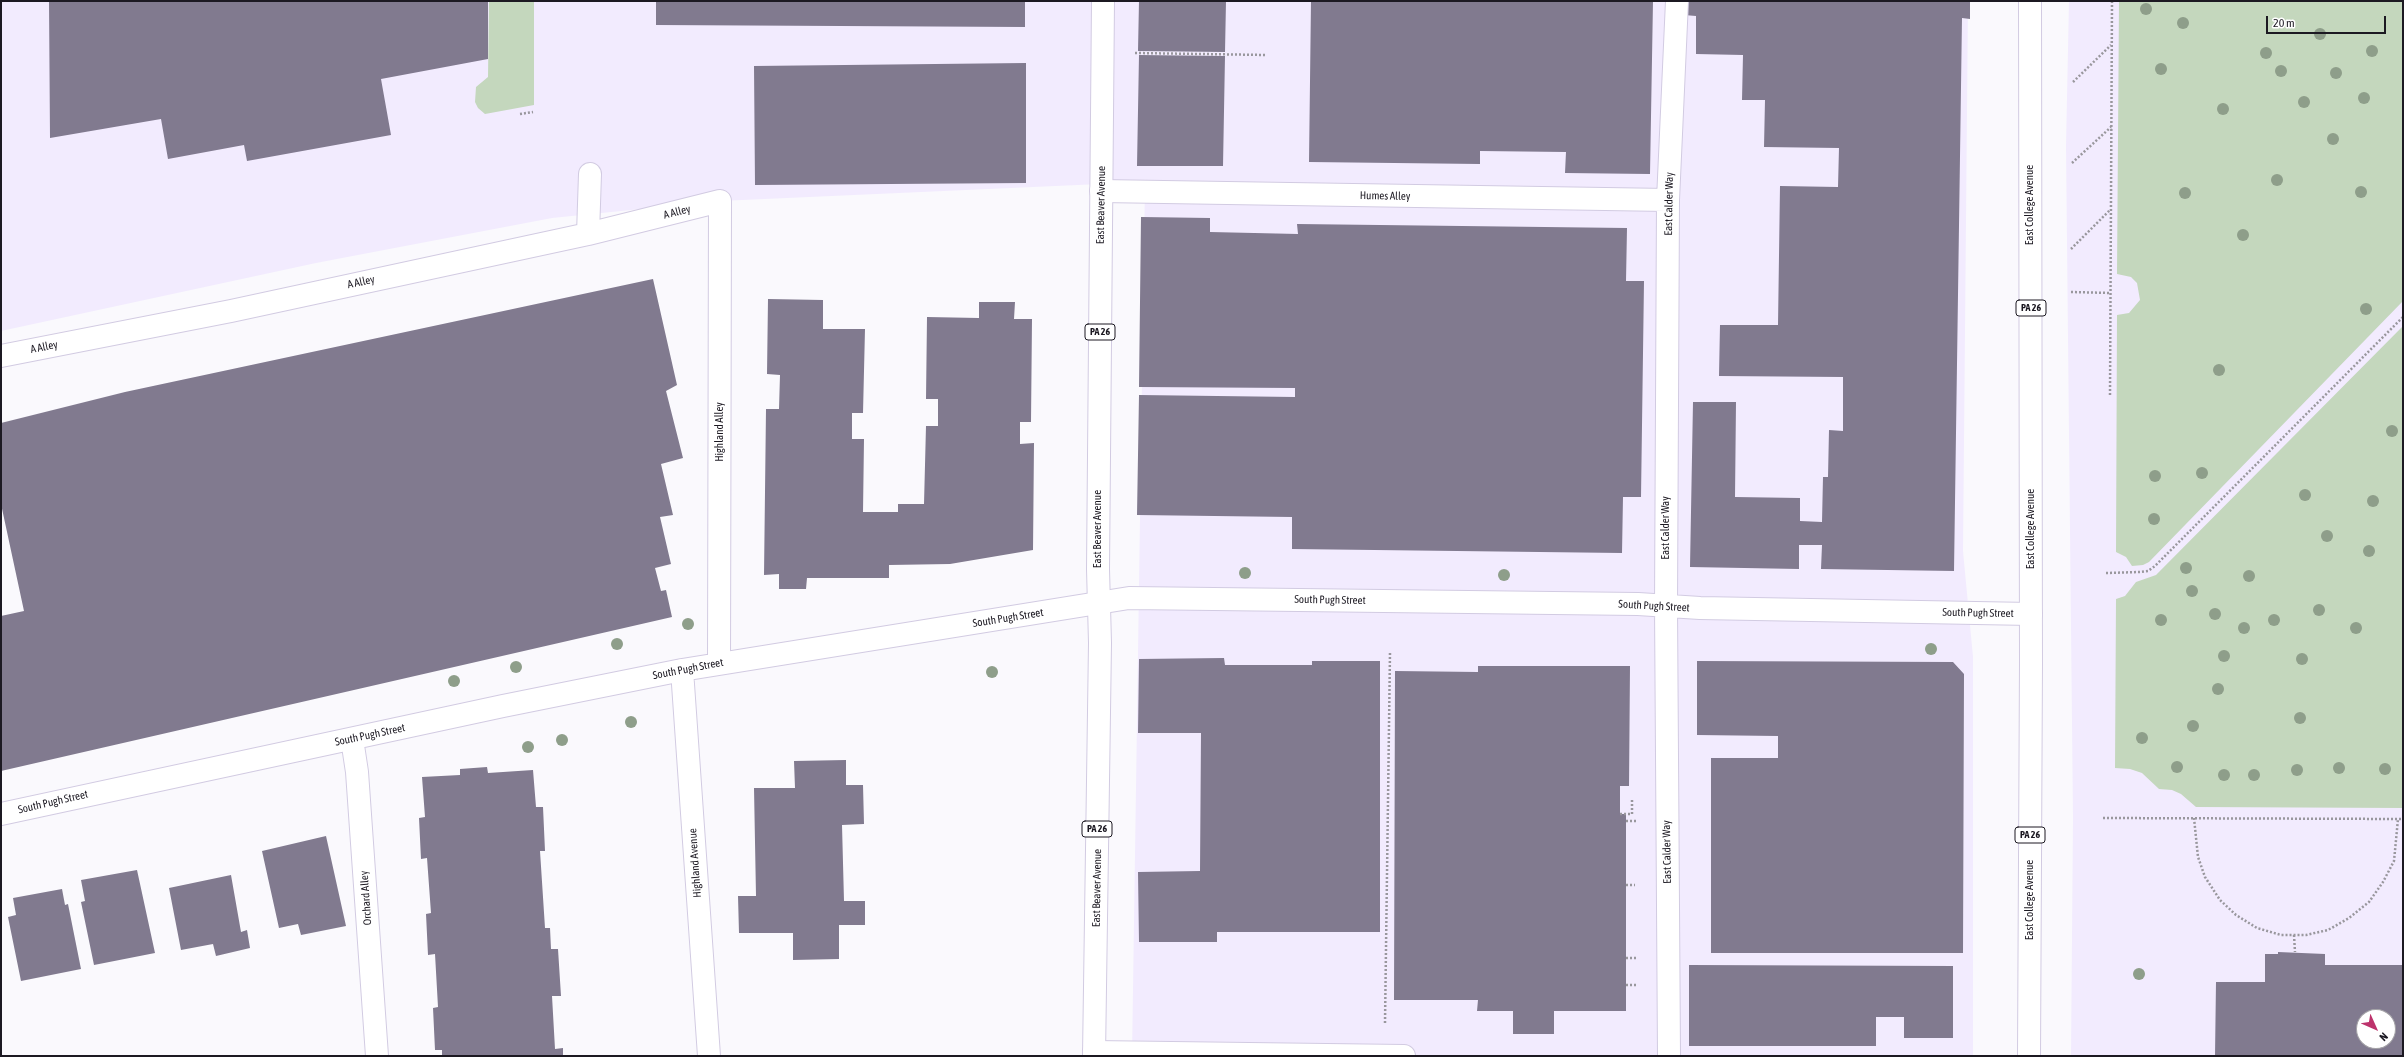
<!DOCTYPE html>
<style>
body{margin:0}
#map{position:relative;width:2404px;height:1057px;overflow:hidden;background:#faf9fd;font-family:"Asap Condensed",sans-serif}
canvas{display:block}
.frame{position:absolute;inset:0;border:2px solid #1c1922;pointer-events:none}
.north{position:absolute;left:2356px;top:1009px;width:40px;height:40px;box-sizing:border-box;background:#fff;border:1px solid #a4a3a7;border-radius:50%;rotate:135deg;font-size:11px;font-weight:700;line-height:16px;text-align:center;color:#1c1922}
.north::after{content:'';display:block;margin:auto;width:14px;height:18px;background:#bd336c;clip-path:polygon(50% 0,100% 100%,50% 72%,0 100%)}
.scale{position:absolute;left:2266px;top:16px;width:120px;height:18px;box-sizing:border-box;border:2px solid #1c1922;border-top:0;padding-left:5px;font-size:12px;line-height:14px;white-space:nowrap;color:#1c1922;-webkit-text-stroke:3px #fff;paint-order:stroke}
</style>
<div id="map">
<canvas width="2404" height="1057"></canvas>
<div class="frame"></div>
<div class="north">N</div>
<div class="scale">20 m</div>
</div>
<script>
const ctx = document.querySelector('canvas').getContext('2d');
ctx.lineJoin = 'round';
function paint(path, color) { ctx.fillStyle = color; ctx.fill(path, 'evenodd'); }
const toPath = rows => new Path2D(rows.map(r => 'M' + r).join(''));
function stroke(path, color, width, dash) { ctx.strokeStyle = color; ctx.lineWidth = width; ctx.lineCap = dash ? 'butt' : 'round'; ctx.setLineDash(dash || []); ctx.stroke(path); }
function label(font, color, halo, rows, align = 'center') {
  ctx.font = font + ' "Asap Condensed",sans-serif'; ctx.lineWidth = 3; ctx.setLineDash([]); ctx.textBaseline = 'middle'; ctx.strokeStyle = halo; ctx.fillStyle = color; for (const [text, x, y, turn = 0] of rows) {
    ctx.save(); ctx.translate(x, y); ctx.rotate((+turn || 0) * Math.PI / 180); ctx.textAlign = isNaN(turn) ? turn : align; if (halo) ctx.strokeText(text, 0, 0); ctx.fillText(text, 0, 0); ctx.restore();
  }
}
const built = toPath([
 [1,1,1968,1,1963,551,1973,657,1973,1056,1132,1056,1145,182,720,201,552,218,316,263,1,331],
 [2069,1,2403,1,2403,1056,2071,1056,2073,818,2066,146],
 [2364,1017,2388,1017,2388,1041,2364,1041]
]);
const green = toPath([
 [489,1,534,1,534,105,485,114,478,108,475,102,476,87,488,77],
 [2119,1,2403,1,2403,301,2149,562,2143,565,2132,566,2126,557,2116,552,2117,315,2129,313,2140,300,2137,283,2131,277,2117,274],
 [2403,326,2403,808,2196,807,2181,794,2172,790,2159,789,2142,773,2130,769,2115,768,2116,599,2125,596,2136,582,2156,575]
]);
const building = toPath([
 [49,1,488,1,488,59,381,79,391,135,247,161,244,145,168,159,161,119,50,138],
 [656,1,1025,1,1025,27,656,25],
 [1139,1,1226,1,1225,52,1138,51],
 [1311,1,1653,1,1650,174,1565,173,1566,152,1480,151,1480,164,1309,162],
 [1684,1,1970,1,1970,19,1962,18,1954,571,1821,569,1822,545,1799,545,1799,569,1690,567,1693,402,1736,402,1735,497,1800,498,1800,521,1822,522,1823,477,1828,477,1829,430,1843,431,1843,377,1719,376,1720,325,1778,325,1780,186,1838,187,1839,148,1764,147,1765,100,1742,100,1743,55,1696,54,1696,16,1684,15],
 [1139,55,1225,56,1223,166,1137,166],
 [1026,63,1026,183,755,185,754,66],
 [1141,217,1210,218,1210,232,1298,234,1297,224,1627,228,1626,281,1644,281,1641,497,1623,497,1622,553,1292,549,1292,517,1137,515,1139,395,1295,397,1295,388,1139,387],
 [653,279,677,385,666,391,683,458,661,464,673,515,660,517,671,564,655,568,661,591,666,590,672,617,1,771,1,616,24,611,1,504,1,423,125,392],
 [768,299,823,300,823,329,865,329,863,413,852,413,852,439,864,439,863,512,898,512,898,504,924,504,926,426,938,426,938,399,926,399,927,317,979,318,979,302,1015,302,1014,319,1032,319,1031,422,1020,422,1020,444,1034,443,1033,550,950,564,889,565,889,578,807,578,806,589,779,589,779,574,764,575,766,409,779,409,780,375,767,374],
 [1224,658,1225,665,1312,665,1312,661,1380,661,1380,932,1217,932,1217,942,1139,942,1138,872,1200,871,1201,733,1138,733,1139,659],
 [1697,661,1953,662,1964,674,1963,953,1711,953,1711,758,1778,758,1778,736,1697,735],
 [1478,666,1630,666,1629,786,1620,786,1620,814,1626,814,1626,1011,1554,1011,1554,1034,1513,1034,1513,1011,1477,1011,1478,1000,1394,1000,1395,671,1478,672],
 [846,760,846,785,863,785,864,824,842,825,844,901,865,901,865,925,839,925,839,959,793,960,793,933,739,933,738,896,756,896,754,788,795,788,794,761],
 [487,767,488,773,533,770,536,807,543,807,545,851,540,851,545,928,550,928,551,949,558,949,561,996,552,996,555,1049,563,1048,563,1056,442,1056,442,1050,435,1050,433,1008,438,1007,435,954,428,955,426,914,431,913,427,858,421,859,419,818,425,817,422,777,460,775,460,769],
 [326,836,346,926,301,935,298,924,279,928,262,851],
 [137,870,155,953,94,965,81,902,85,901,81,880],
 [231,875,241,932,247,930,250,948,216,956,213,944,181,950,169,888],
 [62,889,65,905,68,904,81,969,21,981,8,917,16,915,13,898],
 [2278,952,2325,954,2325,965,2403,965,2403,1056,2215,1056,2216,982,2265,982,2265,954,2278,954],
 [2364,1017,2388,1017,2388,1041,2364,1041],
 [1689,965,1953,966,1953,1038,1904,1038,1904,1017,1876,1017,1876,1046,1689,1046]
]);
const path = toPath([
 [1135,53,1267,55],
 [2073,82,2111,45],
 [520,114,533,112],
 [2072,163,2111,127],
 [2071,249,2110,210],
 [2071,292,2110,293],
 [2110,395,2112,1],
 [2106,573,2140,572,2148,571,2155,566,2403,317],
 [1620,814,1632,814,1632,798],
 [2103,818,2403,819],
 [2194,818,2198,857,2205,877,2220,900,2236,915,2257,928,2281,935,2306,935,2328,930,2349,918,2369,902,2383,882,2394,861,2398,819],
 [1626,821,1636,821],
 [1626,885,1635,885],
 [2294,935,2295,952],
 [1626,958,1636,958],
 [1626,985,1636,985],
 [1385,1023,1390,652]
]);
const minor = toPath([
 [1101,191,1668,200],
 [588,234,590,174],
 [1,356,231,311,588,234,720,201,719,663],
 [682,670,709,1056],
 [352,739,357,772,377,1056],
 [1,814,503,706,682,670,1129,598,1638,604,1700,608,2031,614],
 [1094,1052,1404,1056],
 [1669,1056,1666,606,1668,200,1677,1]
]);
const major = toPath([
 [1094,1056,1100,643,1098,569,1103,1],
 [2029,1056,2031,662,2030,1]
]);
const trees = [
 [2146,9],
 [2183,23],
 [2320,34],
 [2372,51],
 [2266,53],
 [2161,69],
 [2281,71],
 [2336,73],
 [2364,98],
 [2304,102],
 [2223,109],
 [2333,139],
 [2277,180],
 [2361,192],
 [2185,193],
 [2243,235],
 [2366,309],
 [2219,370],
 [2392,431],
 [2202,473],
 [2155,476],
 [2305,495],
 [2373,501],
 [2154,519],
 [2327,536],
 [2369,551],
 [2186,568],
 [1245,573],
 [1504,575],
 [2249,576],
 [2192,591],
 [2319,610],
 [2215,614],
 [2161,620],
 [2274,620],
 [688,624],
 [2244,628],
 [2356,628],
 [617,644],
 [1931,649],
 [2224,656],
 [2302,659],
 [516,667],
 [992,672],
 [454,681],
 [2218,689],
 [2300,718],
 [631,722],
 [2193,726],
 [2142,738],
 [562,740],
 [528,747],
 [2177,767],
 [2339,768],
 [2385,769],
 [2297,770],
 [2224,775],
 [2254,775],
 [2139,974]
];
const shields = [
 [2031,308,30],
 [1100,332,30],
 [1097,829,30],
 [2030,835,30]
];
const shieldNames = [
 ["PA 26",2031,308],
 ["PA 26",1100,332],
 ["PA 26",1097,829],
 ["PA 26",2030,835]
];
const streetNames = [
 ["Humes Alley",1385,196,1],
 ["East Calder Way",1669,204,-89],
 ["East Beaver Avenue",1101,205,-89],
 ["East College Avenue",2030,205,-90],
 ["A Alley",677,212,-14],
 ["A Alley",361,282,-12],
 ["A Alley",44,347,-11],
 ["Highland Alley",720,432,-90],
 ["East Calder Way",1666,528,-90],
 ["East Beaver Avenue",1098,529,-90],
 ["East College Avenue",2031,529,-90],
 ["South Pugh Street",1330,600,1],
 ["South Pugh Street",1654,606,3],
 ["South Pugh Street",1978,613,1],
 ["South Pugh Street",1008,618,-9],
 ["South Pugh Street",688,669,-11],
 ["South Pugh Street",370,735,-12],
 ["South Pugh Street",53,802,-13],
 ["East Calder Way",1667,852,-91],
 ["Highland Avenue",695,863,-94],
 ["East Beaver Avenue",1097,888,-89],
 ["Orchard Alley",366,898,-94],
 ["East College Avenue",2030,900,-90]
];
paint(built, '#f2ebfe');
paint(green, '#c4d7bd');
paint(building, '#817a8f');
stroke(minor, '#d2cbe2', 24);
stroke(major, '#d2cbe2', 24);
stroke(path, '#99979d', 2.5, [2, 2]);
stroke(minor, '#fff', 22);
stroke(major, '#fff', 22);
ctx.fillStyle = '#8e9e8a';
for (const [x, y] of trees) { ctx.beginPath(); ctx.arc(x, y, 6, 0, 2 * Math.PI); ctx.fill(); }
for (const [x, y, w] of shields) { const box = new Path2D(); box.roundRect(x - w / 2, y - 8, w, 16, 3); ctx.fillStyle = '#fff'; ctx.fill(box); stroke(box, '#1c1922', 1); }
label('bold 10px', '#1c1922', null, shieldNames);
label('11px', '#1c1922', '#fff', streetNames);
</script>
